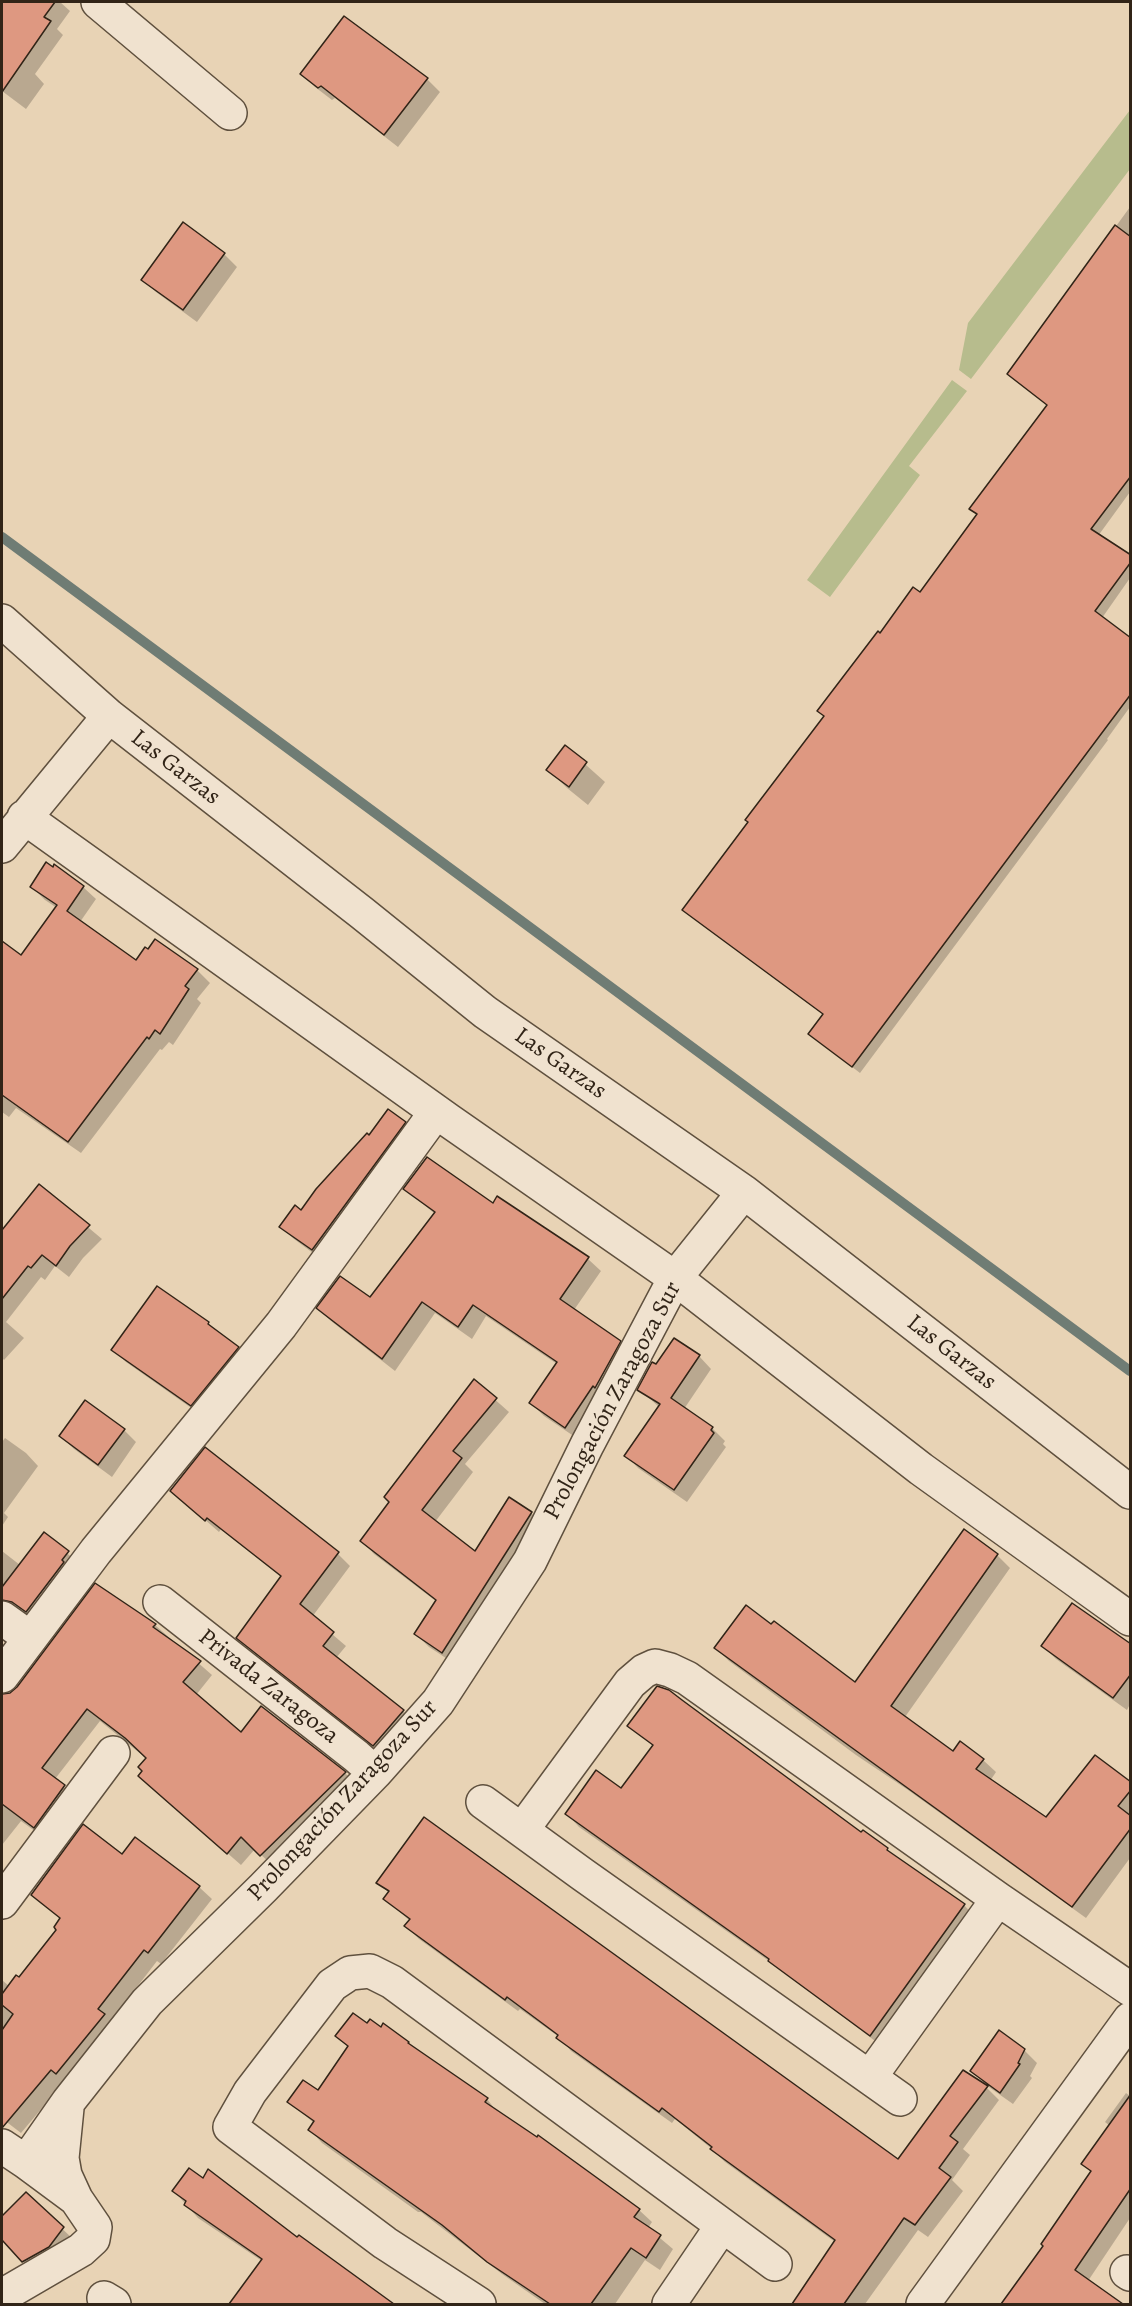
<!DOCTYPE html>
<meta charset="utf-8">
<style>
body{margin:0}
#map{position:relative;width:1132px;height:2306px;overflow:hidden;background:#e8d3b5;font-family:Alegreya,serif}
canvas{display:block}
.frame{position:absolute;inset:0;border:3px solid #312417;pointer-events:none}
</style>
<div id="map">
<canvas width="1132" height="2306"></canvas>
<div class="frame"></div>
</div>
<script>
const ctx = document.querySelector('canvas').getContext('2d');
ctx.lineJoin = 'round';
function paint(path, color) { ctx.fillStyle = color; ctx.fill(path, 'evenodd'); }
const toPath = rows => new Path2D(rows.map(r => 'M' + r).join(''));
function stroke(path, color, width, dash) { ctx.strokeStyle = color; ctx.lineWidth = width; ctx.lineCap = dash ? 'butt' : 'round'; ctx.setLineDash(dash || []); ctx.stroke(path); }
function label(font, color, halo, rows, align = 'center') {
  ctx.font = font + ' Alegreya,serif'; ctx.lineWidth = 4.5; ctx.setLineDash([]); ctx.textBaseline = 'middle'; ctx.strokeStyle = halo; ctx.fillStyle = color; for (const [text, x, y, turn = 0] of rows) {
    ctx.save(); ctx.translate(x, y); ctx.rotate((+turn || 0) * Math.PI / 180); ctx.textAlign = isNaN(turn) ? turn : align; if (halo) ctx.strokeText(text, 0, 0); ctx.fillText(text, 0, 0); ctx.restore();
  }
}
const green = toPath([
 [1130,110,1130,169,971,379,959,370,968,323],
 [952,380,967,391,909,466,920,475,830,597,807,580]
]);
const shadow = toPath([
 [20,2,60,2,70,11,57,29,63,35,35,74,44,84,26,109,2,91,2,7,11,14],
 [302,74,427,79,440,92,398,147,335,98,332,100,315,87],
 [1130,207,1130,492,1098,536,1130,557,1130,578,1102,618,1130,640,1130,707,1107,739,1108,740,860,1073,817,1040,824,1015,691,916,881,635,921,594,978,515,971,508,1048,405,1009,373],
 [224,254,237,267,197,322,156,292,143,280],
 [566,747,605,782,588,805,567,788,548,769],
 [32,887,83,887,96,899,80,922,136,962,197,970,210,983,197,999,201,1003,173,1045,169,1042,162,1050,160,1049,81,1153,16,1108,9,1117,2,1112,2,943,21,957,57,908,45,900],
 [405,1123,417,1136,325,1262,294,1239,281,1227,302,1212,370,1137],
 [39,1186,102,1239,83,1258,69,1277,55,1266,45,1280,41,1277,6,1322,24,1338,4,1360,2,1358,2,1232],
 [405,1189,493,1205,498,1198,588,1259,601,1271,574,1310,620,1342,633,1354,578,1439,544,1416,531,1403,557,1364,486,1316,472,1339,435,1313,395,1371,331,1321,318,1308,370,1299,435,1214],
 [208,1323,251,1360,204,1417,126,1362,113,1350],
 [699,1356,711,1369,684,1409,712,1428,725,1441,723,1444,726,1447,687,1502,638,1468,626,1455,659,1407,639,1389],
 [474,1381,509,1412,465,1464,473,1472,435,1522,475,1553,531,1513,544,1525,455,1664,429,1647,416,1634,437,1602,374,1554,362,1541],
 [124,1430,136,1442,112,1477,74,1449,61,1436],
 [5,1438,26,1453,38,1466,4,1513,8,1517,2,1526,2,1442],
 [172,1491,338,1554,350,1566,312,1617,346,1646,336,1658,403,1711,415,1724,386,1757,251,1650,238,1638,281,1577,221,1529,219,1532],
 [964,1532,997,1555,1010,1568,905,1717,954,1753,983,1760,996,1772,990,1781,1046,1819,1130,1784,1130,1858,1086,1918,908,1790,856,1755,729,1661,716,1648,855,1685],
 [44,1534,81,1565,40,1624,2,1618,2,1551,20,1565],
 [155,1625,212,1675,196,1695,241,1734,345,1773,357,1785,274,1867,255,1849,241,1865,153,1788,147,1759,100,1721,55,1779,77,1799,47,1840,21,1821,2,1845,2,1696,10,1694],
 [1043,1646,1130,1646,1130,1704,1127,1710,1056,1659],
 [629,1725,862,1834,887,1849,894,1857,964,1905,976,1918,883,2047,776,1966,579,1827,567,1814,621,1790,654,1747],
 [122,1856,199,1887,212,1899,161,1964,157,1961,110,2022,116,2028,64,2082,21,2133,4,2120,2,2124,2,1980,9,1986,19,1979,58,1930,61,1919,33,1895],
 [378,1882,898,2161,986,2087,999,2100,963,2149,970,2155,952,2180,963,2191,928,2237,918,2230,865,2304,794,2304,835,2242,725,2162,712,2149,675,2119,672,2123,571,2051,559,2037,520,2009,518,2011,419,1939,406,1926,410,1921,385,1899,389,1893],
 [367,2025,381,2029,384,2025,487,2099,498,2113,639,2210,652,2222,648,2228,673,2249,660,2270,645,2260,615,2304,545,2304,502,2274,421,2212,418,2212,322,2143,310,2130,314,2123,289,2102,318,2092,349,2048,337,2036],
 [999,2032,1025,2051,1037,2063,1030,2076,1032,2078,1013,2104,986,2085,972,2070],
 [1126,2093,1130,2096,1130,2218,1088,2281,1117,2304,1013,2304,1045,2246,1092,2173,1083,2164,1110,2126,1105,2122],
 [174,2191,297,2239,299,2237,392,2304,243,2304,236,2297,262,2261,198,2218],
 [26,2194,75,2241,36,2274,2,2238,2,2219]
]);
const stream = toPath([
 [2,537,1130,1371]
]);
const building = toPath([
 [2,2,55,2,44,17,51,21,2,92,2,2],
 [344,16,428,78,384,135,321,86,318,88,300,74,344,16],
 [183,222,225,253,183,310,141,280,183,222],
 [1115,225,1131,237,1131,476,1091,529,1131,555,1131,562,1095,611,1131,638,1131,694,852,1067,808,1034,823,1014,682,910,748,822,745,820,824,716,817,711,878,631,880,633,913,587,920,592,977,514,969,509,1047,405,1007,374,1115,225],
 [565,745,587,762,569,787,546,770,565,745],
 [46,862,53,867,54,864,84,886,67,911,136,960,145,947,148,949,155,939,198,969,185,986,189,989,160,1034,155,1030,149,1039,147,1037,68,1142,2,1095,2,941,21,955,57,905,30,887,46,862],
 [388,1109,406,1122,312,1250,279,1227,295,1205,301,1210,316,1189,367,1133,369,1135,388,1109],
 [427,1157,493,1203,497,1196,589,1257,560,1299,621,1341,595,1388,593,1386,565,1428,529,1403,557,1362,473,1305,458,1327,422,1302,382,1359,316,1308,340,1276,370,1297,435,1212,403,1189,427,1157],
 [39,1184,90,1225,70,1246,56,1266,42,1255,31,1268,28,1266,2,1299,2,1230,39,1184],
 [157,1286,209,1322,208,1324,239,1347,191,1406,111,1350,157,1286],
 [674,1338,700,1355,671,1398,713,1427,711,1430,714,1433,674,1490,624,1456,660,1404,637,1390,652,1362,656,1364,674,1338],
 [474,1379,497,1398,453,1451,462,1458,422,1510,475,1551,509,1497,532,1512,442,1653,414,1634,436,1600,360,1541,389,1502,384,1497,474,1379],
 [85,1400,125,1429,98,1465,59,1436,85,1400],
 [205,1447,339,1552,300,1604,334,1632,323,1646,404,1710,373,1746,236,1638,281,1576,207,1518,205,1521,170,1491,205,1447],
 [964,1529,998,1554,891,1706,953,1751,960,1741,984,1759,976,1769,1046,1817,1095,1755,1131,1782,1131,1790,1118,1806,1131,1816,1131,1828,1072,1907,714,1648,746,1605,771,1624,774,1621,855,1682,964,1529],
 [44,1532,69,1551,62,1560,64,1562,26,1612,12,1602,2,1600,2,1587,44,1532],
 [95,1583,156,1624,153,1627,201,1661,183,1682,241,1732,261,1706,346,1772,260,1856,241,1837,227,1854,138,1776,142,1771,138,1767,146,1758,125,1738,87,1709,42,1768,65,1785,34,1828,2,1804,2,1694,10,1693,17,1687,95,1583],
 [1072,1603,1131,1644,1131,1674,1113,1698,1041,1646,1072,1603],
 [657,1686,669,1690,682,1700,861,1832,863,1830,888,1848,887,1850,965,1904,870,2036,768,1961,769,1959,565,1814,596,1770,621,1788,653,1745,627,1726,657,1686],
 [424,1817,898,2159,963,2070,988,2086,950,2136,958,2142,939,2168,951,2177,915,2225,904,2218,844,2304,792,2304,835,2240,710,2149,712,2147,662,2108,659,2112,556,2038,558,2035,507,1997,505,2000,404,1926,410,1919,383,1899,389,1891,376,1883,424,1817],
 [83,1824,122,1854,135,1837,200,1886,148,1953,144,1950,98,2009,105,2014,56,2074,51,2070,2,2128,2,2030,13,2014,2,2005,2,1994,16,1975,19,1977,56,1930,54,1927,60,1918,31,1895,83,1824],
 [353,2013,367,2023,370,2019,381,2027,383,2023,409,2042,408,2043,488,2098,485,2102,537,2137,538,2135,640,2209,634,2217,661,2235,646,2258,631,2248,591,2304,550,2304,487,2262,442,2225,308,2130,314,2121,287,2102,303,2080,318,2090,348,2046,335,2036,353,2013],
 [999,2030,1025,2049,1018,2063,1020,2064,1000,2093,970,2071,999,2030],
 [1131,2094,1131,2188,1075,2270,1123,2304,1001,2304,1043,2246,1041,2244,1091,2171,1081,2164,1131,2094],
 [189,2168,203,2178,208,2169,297,2237,299,2235,394,2304,229,2304,262,2259,184,2205,186,2201,172,2191,189,2168],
 [26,2192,64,2227,49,2247,22,2262,2,2240,2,2216,26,2192]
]);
const minor = toPath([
 [98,2,230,113],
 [2,621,109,716,362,913,485,1012,744,1192,1130,1492],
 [24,817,448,1120,675,1278,921,1469,1130,1619],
 [2,846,109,716],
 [160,1602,356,1756,375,1773],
 [2,1618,30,1638],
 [2,1676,96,1551,281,1325,436,1112],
 [483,1802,582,1874,900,2099],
 [522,1830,630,1683,644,1671,655,1666,670,1670,687,1678,998,1899,1130,1989],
 [2,1902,113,1753],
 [870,2077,998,1899],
 [67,2108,62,2158,65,2175,76,2199],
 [2,2146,26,2162,76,2199,95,2227,93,2239,81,2250,2,2296],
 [26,2162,68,2102,147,2002,263,1888,375,1773,438,1702,530,1561,587,1445,675,1278,744,1192],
 [1127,2272,1130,2274],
 [104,2298,114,2304],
 [479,2304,385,2243,230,2127,250,2092,332,1985,350,1973,370,1971,392,1982,775,2264],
 [669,2304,722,2226],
 [923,2304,1130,2019]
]);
const streetNames = [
 ["Las Garzas",175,768,38],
 ["Las Garzas",560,1064,35],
 ["Las Garzas",951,1353,38],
 ["Prolongación Zaragoza Sur",613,1401,-62],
 ["Privada Zaragoza",268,1687,38],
 ["Prolongación Zaragoza Sur",343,1801,-47]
];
paint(green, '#b7bc8d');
paint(shadow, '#0003');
stroke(stream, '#6f7c74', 10);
paint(building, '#de9881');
stroke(building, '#312417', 1.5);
stroke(minor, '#5f503e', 36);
stroke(minor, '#f0e2cf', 33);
label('24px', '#312417', '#f0e2cf', streetNames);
</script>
